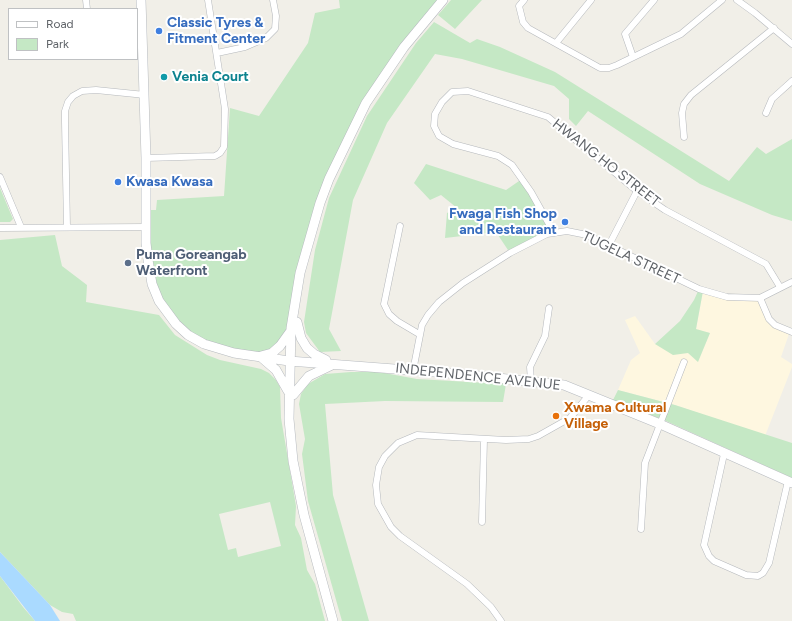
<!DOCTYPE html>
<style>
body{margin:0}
#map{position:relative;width:792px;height:621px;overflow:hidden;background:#f1efe8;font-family:Figtree,sans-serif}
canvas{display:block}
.legend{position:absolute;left:8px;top:8px;width:130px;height:52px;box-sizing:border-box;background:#fff;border:1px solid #bfc1c3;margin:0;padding:5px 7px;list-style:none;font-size:12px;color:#5f6368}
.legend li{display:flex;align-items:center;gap:8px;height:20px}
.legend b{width:20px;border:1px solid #bfc1c3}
</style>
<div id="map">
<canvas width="792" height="621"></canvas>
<ul class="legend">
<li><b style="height:5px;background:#fff"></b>Road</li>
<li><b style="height:11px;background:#c5e8c5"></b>Park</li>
</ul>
</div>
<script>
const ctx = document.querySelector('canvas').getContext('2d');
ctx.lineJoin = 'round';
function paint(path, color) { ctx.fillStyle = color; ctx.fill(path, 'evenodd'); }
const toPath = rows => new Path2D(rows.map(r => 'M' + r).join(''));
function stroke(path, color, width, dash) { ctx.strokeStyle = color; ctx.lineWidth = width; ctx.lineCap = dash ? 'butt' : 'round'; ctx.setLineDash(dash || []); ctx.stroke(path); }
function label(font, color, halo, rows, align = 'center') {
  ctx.font = font + ' Figtree,sans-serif'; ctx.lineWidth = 4; ctx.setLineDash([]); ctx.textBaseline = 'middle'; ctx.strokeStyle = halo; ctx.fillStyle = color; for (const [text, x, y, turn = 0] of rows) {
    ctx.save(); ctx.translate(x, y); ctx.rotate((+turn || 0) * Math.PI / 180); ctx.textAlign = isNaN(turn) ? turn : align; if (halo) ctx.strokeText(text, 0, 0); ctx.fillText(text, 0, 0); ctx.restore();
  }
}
const commercial = toPath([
 [703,291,727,297,760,298,769,319,790,331,781,357,792,364,792,367,765,436,675,405,618,390,631,360,640,353,625,320,635,316,655,344,682,353,688,353,698,361,710,333,696,330]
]);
const green = toPath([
 [339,0,443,0,379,81,320,203,290,333,260,357,188,335,152,284,147,210,156,210,157,200,224,196,230,108,259,116,308,43,315,13,340,8],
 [451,0,482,0,455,29,438,15],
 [434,22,470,43,477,39,500,47,555,72,729,181,757,147,766,154,792,139,792,221,772,215,700,184,588,111,576,126,569,119,569,99,554,86,462,59,435,54,387,123,353,200,329,329,341,351,320,352,306,333,304,322,315,250,329,198,367,116,416,43],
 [426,164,506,190,522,179,554,233,510,253,496,232,445,238,447,213,457,208,441,195,430,200,414,183],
 [0,188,13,219,10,222,0,222],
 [55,235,62,266,87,285,86,302,159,315,175,335,207,355,220,360,261,369,269,373,276,380,280,387,281,418,296,506,295,525,301,538,307,570,315,584,325,621,76,621,73,614,62,612,50,605,0,552,0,240],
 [270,502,281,546,238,557,236,548,228,550,219,514],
 [699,289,703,291,696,329,710,333,698,362,688,353,673,355,655,344,680,321,694,300],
 [351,372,379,372,417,379,506,384,503,402,385,401,325,404,333,495,369,621,342,621,308,501,302,454,305,439,299,404,301,394,308,384,325,374],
 [618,390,675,405,792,443,792,478,666,421,613,400],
 [0,576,23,607,35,621,0,621]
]);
const water = toPath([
 [0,552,50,605,60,621,35,621,0,576]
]);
const street = toPath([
 [86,0,87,9],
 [524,0,519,6,523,22,528,28,600,68,609,68,617,65,681,34,722,0],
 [737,0,755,13,792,44],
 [556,43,591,0],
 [217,53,245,47,266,38,275,29,276,16,273,0],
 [633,57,625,34,654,0],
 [766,113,772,99,792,81],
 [684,137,682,113,684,104,691,95,774,28],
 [146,158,215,156,220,153,224,147,225,109,208,0],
 [0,177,21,227],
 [400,226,384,304,389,314,397,321,419,334],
 [67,227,65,122,65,111,68,102,73,96,82,91,96,90,145,95],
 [0,228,146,227],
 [554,233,531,192,512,165,498,156,453,144,439,136,434,126,435,114,442,102,452,92,468,91,548,117,637,191,665,210,766,264,780,287],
 [609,245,637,191],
 [760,298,769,319,775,325,792,332],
 [413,371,422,325,428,315,439,302,463,283,510,253,547,234,567,231,587,235,699,289,727,297,760,298,792,282],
 [531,381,530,367,545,336,549,308],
 [724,454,704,545,709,556,714,561,746,575,758,576,763,573,769,563,788,481],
 [482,522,484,439],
 [641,529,645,463,684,362],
 [501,621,491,607,467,584,400,536,391,527,378,504,376,485,379,467,385,456,398,443,417,435,506,440,529,439,538,436,570,418,589,395]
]);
const secondary = toPath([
 [141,0,146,158,146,243,148,260,152,284,159,301,176,324,188,335,204,344,234,353,289,361,460,374,564,385,660,424,792,483],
 [297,322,301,338,307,348,314,354,326,360],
 [261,356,272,353,280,346,290,332],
 [261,357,276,370,288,391],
 [293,395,309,376,332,365],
 [333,621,304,515,293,461,289,419,291,328,300,273,320,203,329,179,366,103,404,47,443,0]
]);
const markers = [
 [159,31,4,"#3f7fe0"],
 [164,77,4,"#0f9aa8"],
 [118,182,4,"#3f7fe0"],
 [565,222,4,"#3f7fe0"],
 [128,263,4,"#5c6f8a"],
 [556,416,4,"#e8710a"]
];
const shopNames = [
 ["Classic Tyres &",167,23],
 ["Fitment Center",167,39],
 ["Kwasa Kwasa",126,182],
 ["Fwaga Fish Shop",557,214,"right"],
 ["and Restaurant",557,230,"right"]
];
const cultureNames = [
 ["Venia Court",172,77]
];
const streetNames = [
 ["HWANG HO STREET",606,163,38],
 ["TUGELA STREET",631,258,25],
 ["INDEPENDENCE AVENUE",478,377,6]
];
const serviceNames = [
 ["Puma Goreangab",136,255],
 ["Waterfront",136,271]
];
const foodNames = [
 ["Xwama Cultural",564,408],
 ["Village",564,424]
];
paint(commercial, '#fef7e0');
paint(green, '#c5e8c5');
paint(water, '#aadaff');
stroke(street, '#b5b8bc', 7);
stroke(secondary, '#b6babf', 10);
stroke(street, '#fff', 6);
stroke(secondary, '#fff', 9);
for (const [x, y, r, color] of markers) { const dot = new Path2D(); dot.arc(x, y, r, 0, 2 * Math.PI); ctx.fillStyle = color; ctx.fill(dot); stroke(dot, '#fff', 1.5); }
label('bold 14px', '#366cbe', '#fff', shopNames, 'left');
label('bold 14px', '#0d838f', '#fff', cultureNames, 'left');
label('14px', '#5f6368', '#fff', streetNames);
label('bold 14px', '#4e5e75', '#fff', serviceNames, 'left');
label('bold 14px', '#c56008', '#fff', foodNames, 'left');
</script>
